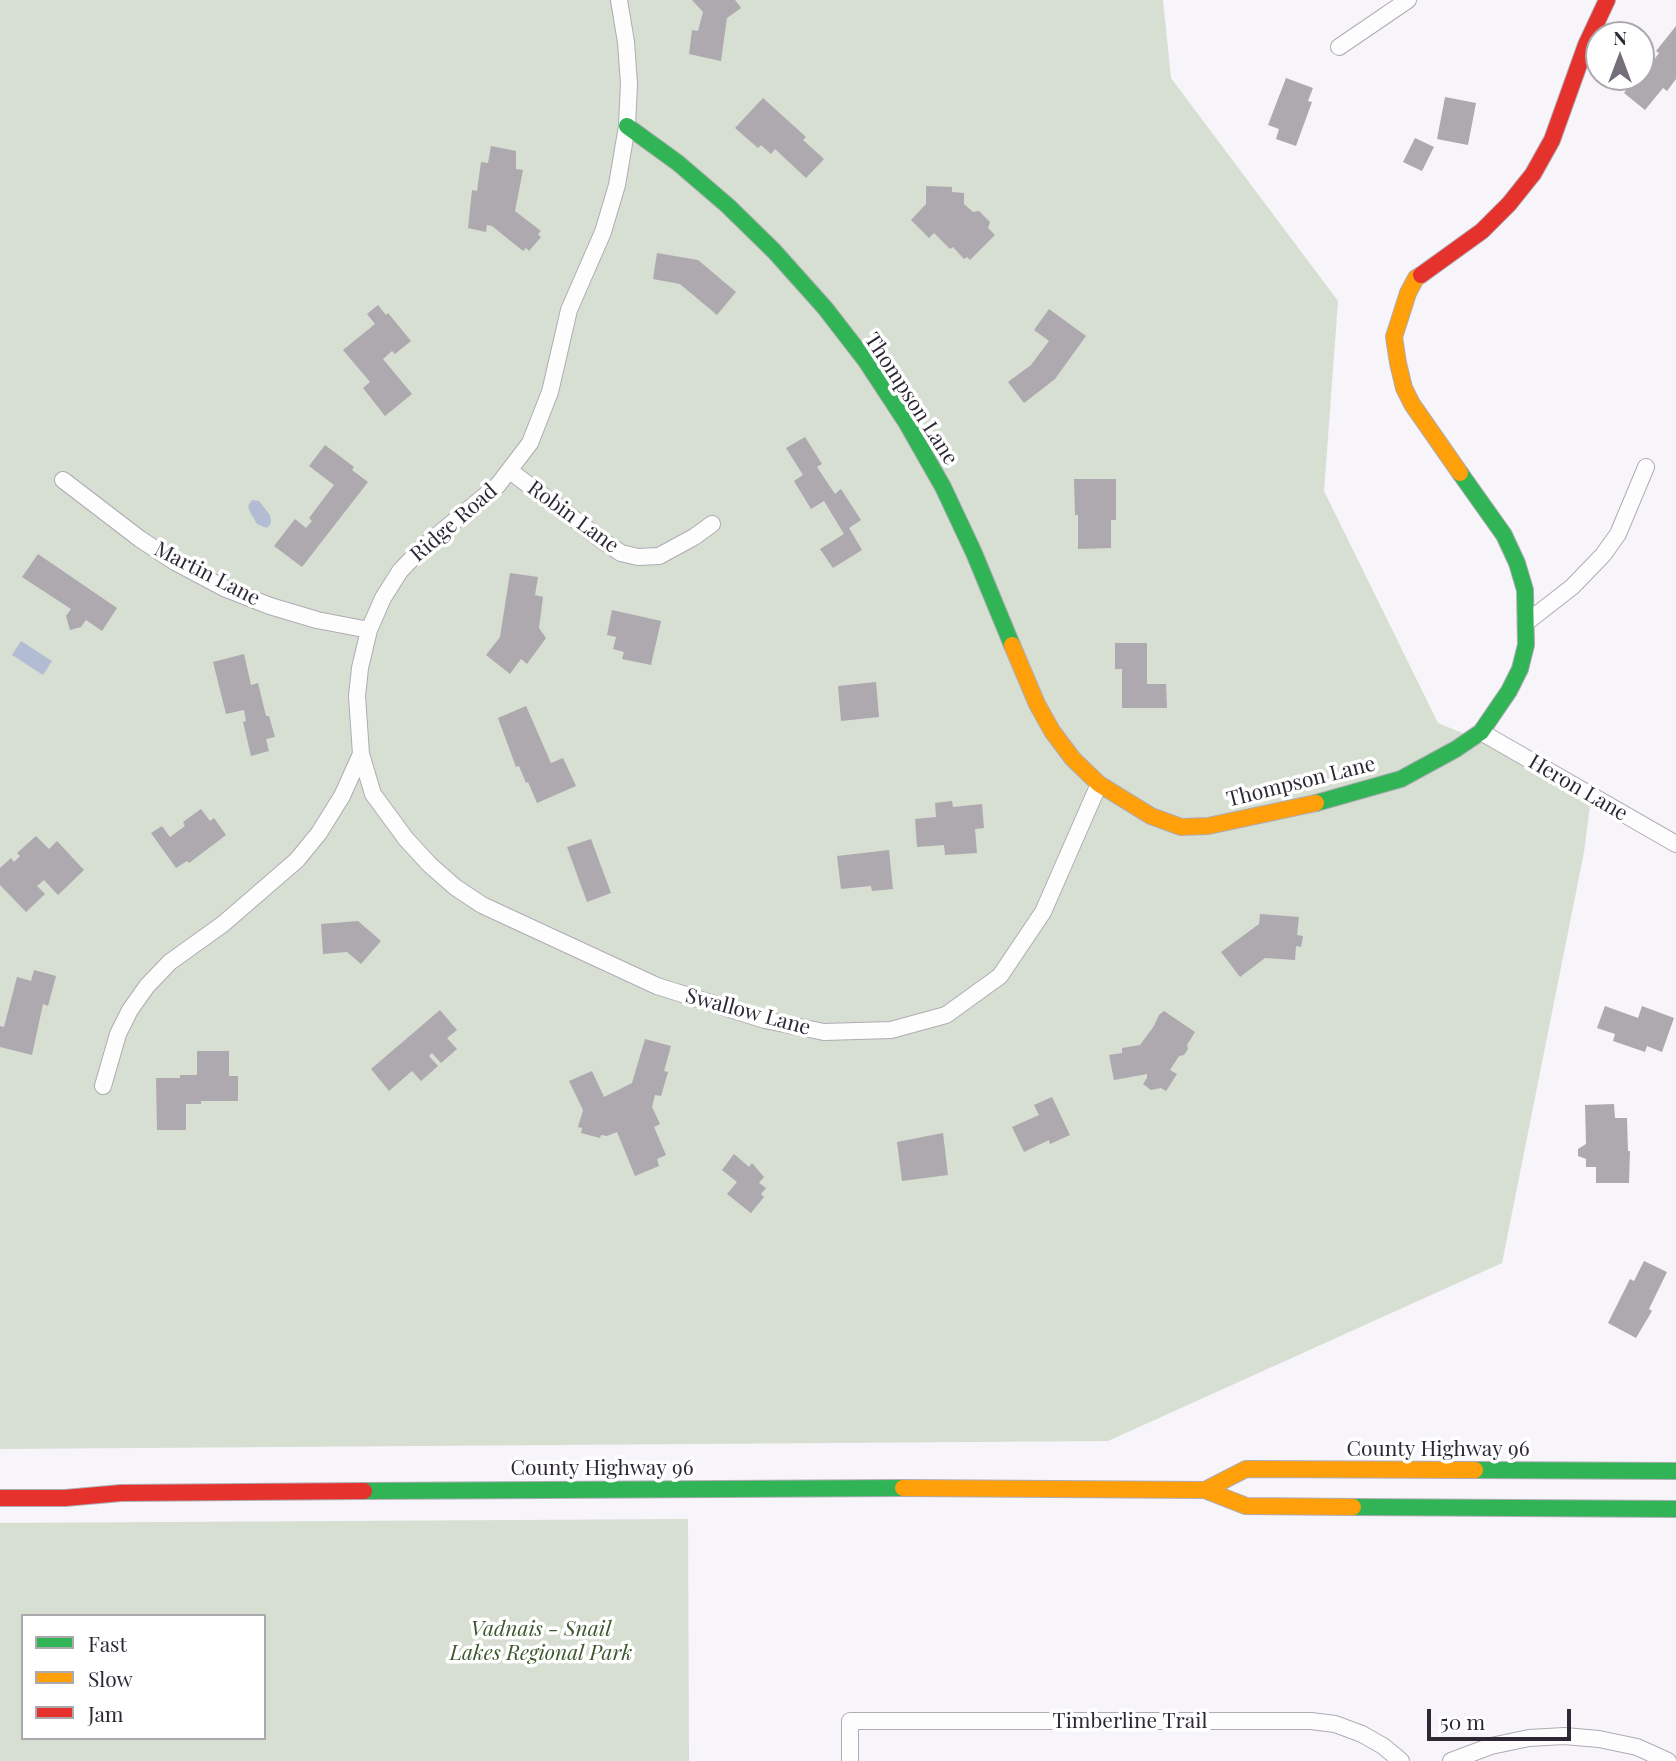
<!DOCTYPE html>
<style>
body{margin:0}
#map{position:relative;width:1676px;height:1761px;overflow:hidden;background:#f7f4fa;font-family:"Playfair Display",serif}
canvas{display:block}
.legend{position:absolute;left:21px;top:1614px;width:245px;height:126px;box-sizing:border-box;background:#fff;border:2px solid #aba9ae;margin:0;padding:9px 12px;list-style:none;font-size:21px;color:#2e2835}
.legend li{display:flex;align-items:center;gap:14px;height:35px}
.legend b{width:35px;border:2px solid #aba9ae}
.north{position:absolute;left:1585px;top:21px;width:70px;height:70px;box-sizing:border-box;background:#fff;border:2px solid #aba9ae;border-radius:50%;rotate:0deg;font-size:19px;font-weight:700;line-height:28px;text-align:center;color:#2e2835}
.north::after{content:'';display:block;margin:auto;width:24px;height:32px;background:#746f7a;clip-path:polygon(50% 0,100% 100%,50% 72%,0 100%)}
.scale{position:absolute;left:1427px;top:1709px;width:144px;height:32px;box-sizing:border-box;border:4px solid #2e2835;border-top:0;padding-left:9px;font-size:21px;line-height:24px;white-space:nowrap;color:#2e2835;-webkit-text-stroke:5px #fff;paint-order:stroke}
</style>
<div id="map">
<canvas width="1676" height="1761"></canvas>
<ul class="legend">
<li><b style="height:9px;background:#30b455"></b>Fast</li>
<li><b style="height:9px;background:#ff9f0a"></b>Slow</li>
<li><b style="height:9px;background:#e5322d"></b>Jam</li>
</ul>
<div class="north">N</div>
<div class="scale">50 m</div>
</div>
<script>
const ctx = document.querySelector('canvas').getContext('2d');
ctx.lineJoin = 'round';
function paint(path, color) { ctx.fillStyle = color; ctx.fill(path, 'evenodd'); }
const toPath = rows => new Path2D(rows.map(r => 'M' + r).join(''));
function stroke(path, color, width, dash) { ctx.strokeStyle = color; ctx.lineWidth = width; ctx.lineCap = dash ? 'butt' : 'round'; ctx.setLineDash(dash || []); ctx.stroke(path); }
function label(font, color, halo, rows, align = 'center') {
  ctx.font = font + ' "Playfair Display",serif'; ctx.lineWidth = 7; ctx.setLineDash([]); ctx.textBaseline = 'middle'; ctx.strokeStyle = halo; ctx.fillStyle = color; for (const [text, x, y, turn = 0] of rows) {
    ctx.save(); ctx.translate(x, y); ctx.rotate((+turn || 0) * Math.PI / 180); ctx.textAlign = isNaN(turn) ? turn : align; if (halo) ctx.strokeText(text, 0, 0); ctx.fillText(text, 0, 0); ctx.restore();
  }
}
const green = toPath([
 [0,0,1163,0,1171,78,1338,301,1324,491,1438,723,1540,765,1590,806,1584,852,1502,1263,1108,1441,0,1449],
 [688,1519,689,1761,0,1761,0,1523],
 [23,1616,264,1616,264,1738,23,1738]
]);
const water = toPath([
 [252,500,259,501,270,515,271,523,267,528,257,524,250,512,248,506],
 [21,641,52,661,43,675,12,655]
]);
const building = toPath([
 [692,0,735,0,741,8,727,18,721,61,689,54,692,30,698,31,703,12],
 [1676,26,1676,79,1667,91,1663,88,1645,110,1624,93,1637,77,1641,77,1659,53,1656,51],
 [1286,78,1313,88,1308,101,1312,102,1296,146,1276,139,1279,129,1268,125],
 [1445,97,1476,103,1468,145,1437,139],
 [763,98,806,137,803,140,824,159,806,178,775,149,771,154,761,145,758,148,735,128],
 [1415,138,1434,147,1422,171,1403,162],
 [491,146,516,151,516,169,523,170,515,211,541,231,538,234,541,237,529,251,526,248,523,251,492,226,487,225,486,232,468,228,472,190,477,191,481,162,488,163],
 [926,186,952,187,952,192,964,193,964,204,973,212,979,211,990,222,988,228,995,235,970,260,967,257,964,259,953,247,950,249,934,233,929,238,911,220,926,204],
 [657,253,698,260,736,292,717,315,680,284,653,279],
 [378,305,386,315,388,313,411,341,395,354,392,351,383,359,412,394,385,416,363,388,370,382,343,350,375,324,367,314],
 [1049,309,1086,336,1055,379,1024,403,1008,382,1031,365,1049,341,1034,330],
 [805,437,822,464,817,467,835,494,841,489,861,520,849,528,862,550,833,568,820,549,844,534,824,501,811,509,794,481,803,475,786,448],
 [325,445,354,467,352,470,368,482,302,567,274,546,295,519,306,528,312,521,309,518,334,485,309,466],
 [1074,479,1116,479,1116,520,1111,520,1111,548,1078,549,1078,515,1075,515],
 [38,554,117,608,102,631,86,620,81,627,70,630,66,616,71,609,22,577],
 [510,573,538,577,535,595,543,597,539,628,546,638,527,664,521,659,510,674,486,655,500,637],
 [612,610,661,621,651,665,622,659,624,652,613,649,616,637,607,635],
 [1115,643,1147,643,1147,684,1166,684,1167,708,1122,708,1122,669,1115,669],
 [244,654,251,685,258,683,266,716,269,716,275,737,266,739,269,751,251,756,243,722,246,721,244,710,226,714,213,662],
 [876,682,879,717,841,721,838,686],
 [526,706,551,763,563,758,576,786,537,803,528,782,526,783,519,766,516,767,498,718],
 [952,801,953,807,982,804,984,828,975,829,977,853,945,855,944,845,917,847,915,819,936,817,935,803],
 [201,809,210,821,214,818,226,835,189,863,187,861,176,868,151,833,162,826,170,837,185,826,183,822],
 [36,836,49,849,57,841,84,870,58,895,44,880,37,886,45,894,26,912,0,885,0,868,11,858,14,862,20,856,17,853],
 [591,839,611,893,587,902,567,847],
 [889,850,893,889,872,891,871,886,841,889,837,856],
 [1260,914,1299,917,1297,935,1303,936,1301,947,1296,946,1295,960,1265,958,1240,977,1221,952,1259,924],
 [358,921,381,941,361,964,347,952,323,954,321,924],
 [34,970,56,976,48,1006,43,1004,32,1055,0,1047,0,1026,4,1027,17,977,31,981],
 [1605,1006,1638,1018,1642,1006,1674,1018,1662,1052,1647,1046,1645,1052,1613,1041,1615,1034,1597,1028],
 [440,1010,457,1030,447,1038,457,1049,441,1063,432,1053,429,1056,438,1066,421,1081,412,1071,389,1091,371,1069],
 [1164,1011,1195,1032,1187,1045,1188,1049,1184,1055,1179,1056,1170,1070,1177,1074,1166,1091,1161,1088,1151,1090,1143,1084,1147,1078,1147,1074,1114,1080,1109,1055,1122,1053,1122,1048,1140,1045,1154,1026,1159,1015],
 [645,1039,671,1046,664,1071,668,1072,661,1096,655,1095,652,1107,660,1124,654,1127,666,1155,657,1159,659,1166,635,1176,617,1132,607,1136,601,1135,600,1138,581,1133,582,1128,578,1127,583,1110,569,1081,592,1071,604,1097,632,1083],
 [197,1051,229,1051,229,1076,238,1076,238,1101,201,1101,201,1104,186,1104,186,1130,157,1130,156,1078,180,1078,180,1075,197,1075],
 [1052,1097,1070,1135,1050,1144,1049,1140,1024,1152,1012,1127,1039,1115,1034,1105],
 [1614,1104,1615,1118,1627,1118,1628,1151,1630,1151,1629,1183,1596,1183,1596,1167,1586,1167,1586,1159,1578,1156,1578,1149,1586,1144,1585,1105],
 [943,1133,948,1175,902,1181,897,1142],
 [734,1154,749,1167,752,1163,764,1177,759,1183,766,1188,761,1194,764,1197,751,1213,727,1194,737,1182,722,1170],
 [1644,1261,1667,1272,1649,1309,1652,1311,1636,1338,1608,1323,1630,1279,1634,1281]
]);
const street = toPath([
 [1339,47,1408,0],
 [510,471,606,543,621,553,638,557,659,556,694,537,712,524],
 [63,480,140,539,175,562,224,588,270,606,317,620,369,630],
 [1527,622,1572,587,1603,555,1618,534,1646,467],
 [1481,732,1676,844],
 [361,754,373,794,406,839,430,865,455,887,482,905,657,986,765,1020,824,1032,891,1030,946,1015,1000,976,1043,912,1099,784],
 [103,1086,118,1034,130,1010,147,986,170,962,223,924,297,860,319,833,342,796,361,754,357,696,360,668,369,630,383,598,400,571,422,548,498,485,530,443,550,392,569,310,603,232,617,185,627,126,629,84,626,42,619,0],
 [850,1761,850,1721,1311,1721,1335,1724,1362,1734,1383,1746,1401,1761],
 [1451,1761,1491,1746,1529,1738,1564,1736,1599,1739,1637,1747,1668,1761]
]);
const fast = toPath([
 [627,126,678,163,728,206,774,251,825,308,866,361,906,422,943,487,974,553,1012,645],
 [1316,803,1401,779,1456,749,1481,732,1509,691,1520,669,1526,645,1525,590,1517,563,1504,535,1460,473],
 [1475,1470,1676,1471],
 [364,1491,903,1488],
 [1353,1507,1676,1509]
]);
const slow = toPath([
 [1421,275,1416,278,1408,293,1394,337,1398,363,1404,388,1412,404,1460,473],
 [1012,645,1037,704,1052,731,1073,759,1099,784,1151,816,1181,827,1208,826,1316,803],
 [903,1488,1205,1490,1246,1506,1353,1507],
 [1205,1490,1246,1469,1475,1470]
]);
const jam = toPath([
 [1421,275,1482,231,1509,204,1533,174,1552,140,1586,45,1607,0],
 [0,1498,65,1498,121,1493,364,1491]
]);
const streetNames = [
 ["Thompson Lane",911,399,57],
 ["Robin Lane",573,517,36],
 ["Ridge Road",454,523,-41],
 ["Martin Lane",207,574,27],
 ["Thompson Lane",1301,782,-14],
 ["Heron Lane",1578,788,30],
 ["Swallow Lane",748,1012,15],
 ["County Highway 96",1438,1449],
 ["County Highway 96",602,1468],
 ["Timberline Trail",1130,1721]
];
const parkNames = [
 ["Vadnais - Snail",541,1629],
 ["Lakes Regional Park",541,1653]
];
paint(green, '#d6dfd2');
paint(water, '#b2bdd4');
paint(building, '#aea8af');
stroke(street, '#afabb4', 18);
stroke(fast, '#afabb4', 18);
stroke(slow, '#afabb4', 18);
stroke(jam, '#afabb4', 18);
stroke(street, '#fefdfe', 16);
stroke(fast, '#30b455', 16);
stroke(slow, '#ff9f0a', 16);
stroke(jam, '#e5322d', 16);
label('21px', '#2e2835', '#fff', streetNames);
label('italic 21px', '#3b582c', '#fff', parkNames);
</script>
